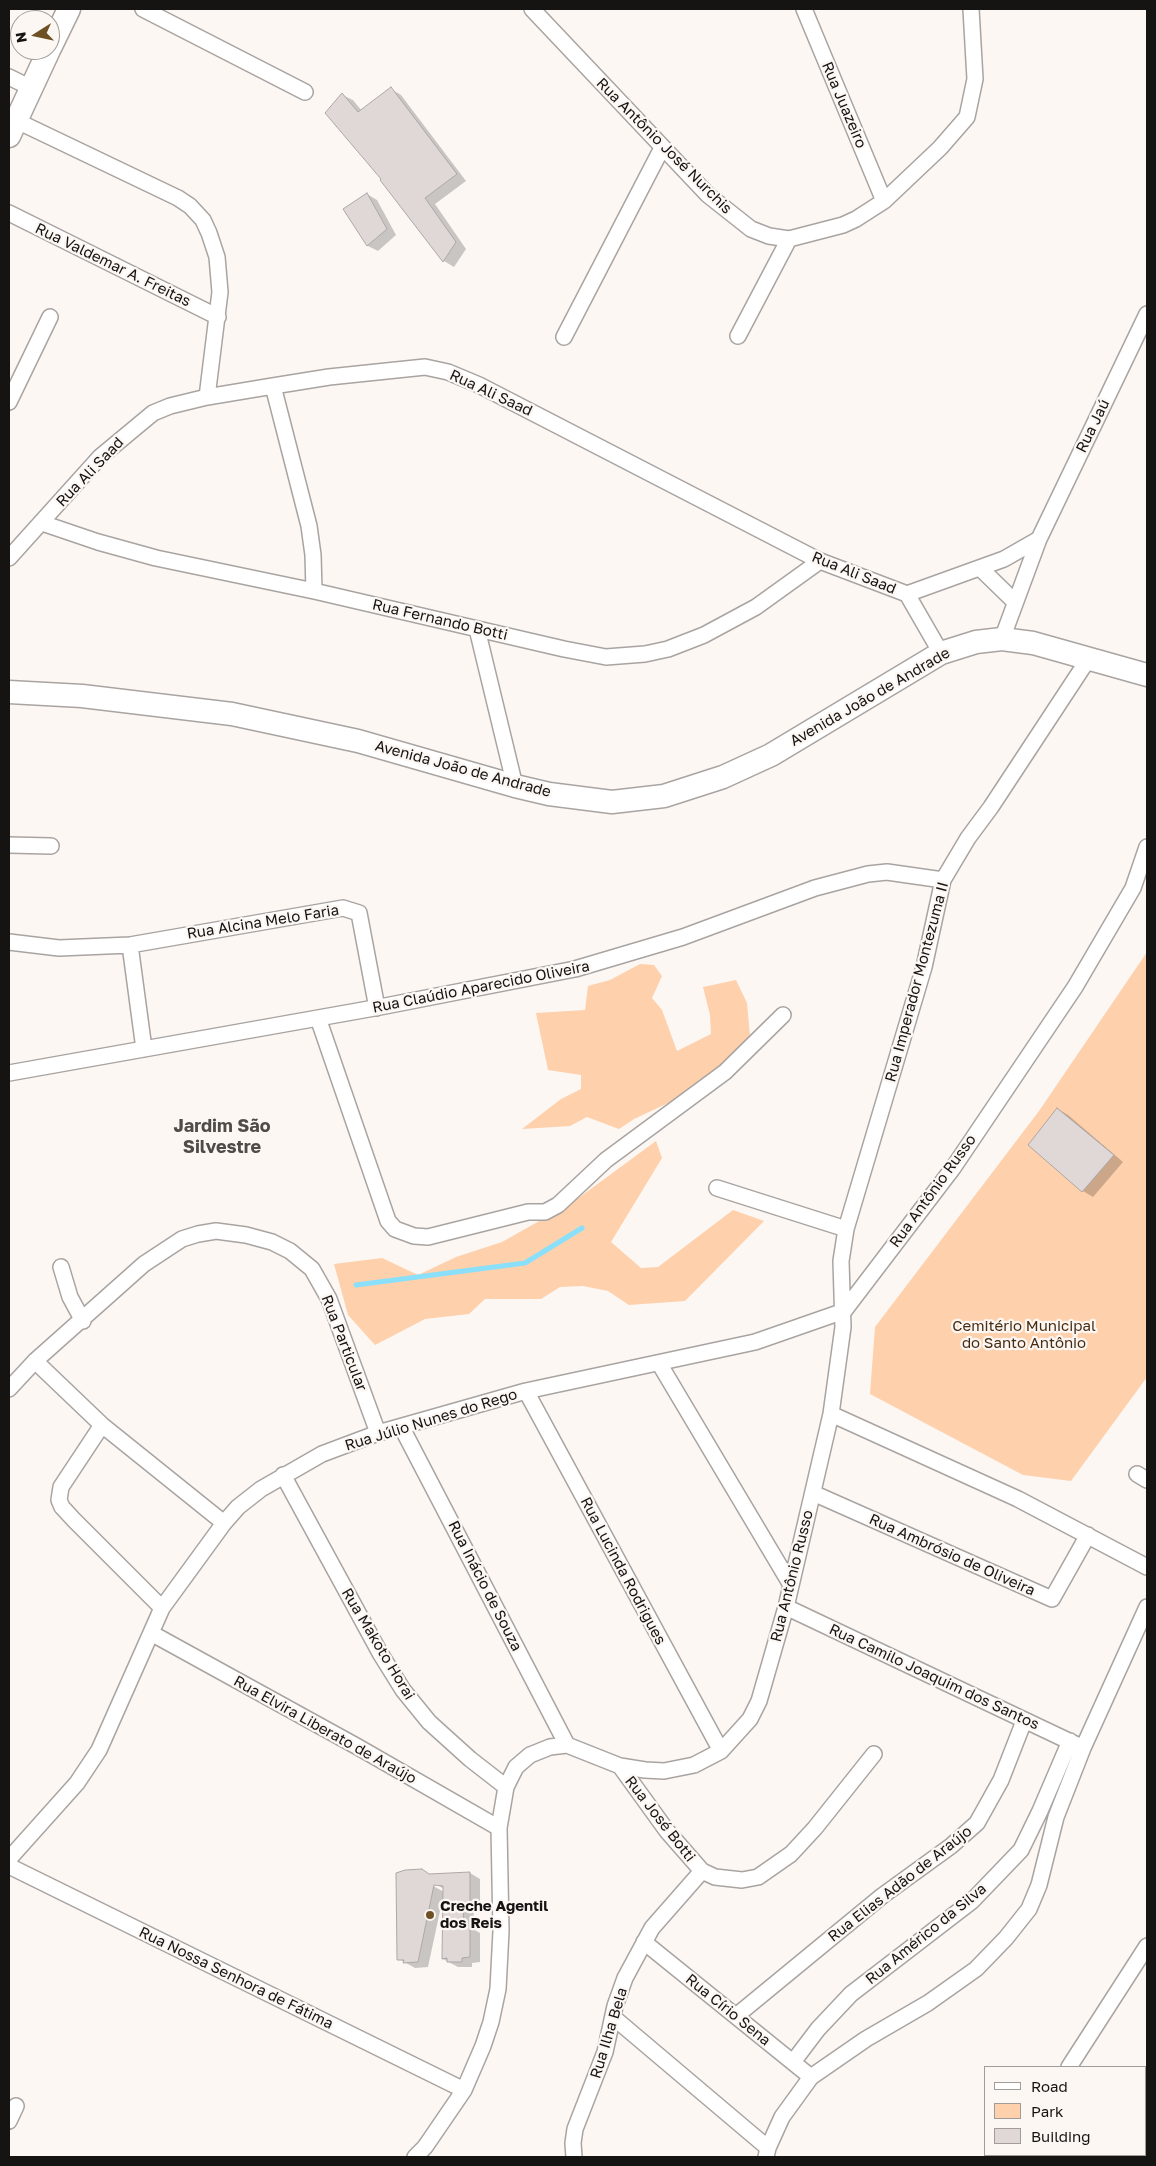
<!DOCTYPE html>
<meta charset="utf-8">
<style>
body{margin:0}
#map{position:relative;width:1156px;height:2166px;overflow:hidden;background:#fcf7f3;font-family:"Golos Text",sans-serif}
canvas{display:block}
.frame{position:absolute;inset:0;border:10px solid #161413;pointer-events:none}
.legend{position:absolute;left:984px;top:2066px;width:162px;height:90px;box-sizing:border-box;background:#fcf7f3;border:1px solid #a09c99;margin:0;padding:6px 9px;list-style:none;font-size:15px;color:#161413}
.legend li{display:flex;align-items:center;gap:10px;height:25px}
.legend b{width:25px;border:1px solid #a09c99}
.north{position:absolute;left:10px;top:10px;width:50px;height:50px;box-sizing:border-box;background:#fcf7f3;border:1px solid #a09c99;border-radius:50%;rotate:260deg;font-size:14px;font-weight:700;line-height:20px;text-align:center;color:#161413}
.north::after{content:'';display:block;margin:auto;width:18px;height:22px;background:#6f5025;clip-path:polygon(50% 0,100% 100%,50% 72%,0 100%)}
</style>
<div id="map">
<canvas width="1156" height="2166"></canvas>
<div class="frame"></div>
<ul class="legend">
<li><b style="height:6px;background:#fff"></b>Road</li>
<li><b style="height:14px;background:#fed0ab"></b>Park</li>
<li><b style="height:14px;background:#dfd8d7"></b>Building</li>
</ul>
<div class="north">N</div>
</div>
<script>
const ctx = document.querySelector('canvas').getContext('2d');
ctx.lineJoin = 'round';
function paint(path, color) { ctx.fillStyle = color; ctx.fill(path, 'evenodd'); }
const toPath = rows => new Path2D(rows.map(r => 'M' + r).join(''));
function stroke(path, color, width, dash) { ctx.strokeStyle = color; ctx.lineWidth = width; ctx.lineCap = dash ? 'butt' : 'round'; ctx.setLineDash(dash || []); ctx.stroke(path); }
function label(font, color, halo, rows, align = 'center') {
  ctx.font = font + ' "Golos Text",sans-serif'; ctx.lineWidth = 4.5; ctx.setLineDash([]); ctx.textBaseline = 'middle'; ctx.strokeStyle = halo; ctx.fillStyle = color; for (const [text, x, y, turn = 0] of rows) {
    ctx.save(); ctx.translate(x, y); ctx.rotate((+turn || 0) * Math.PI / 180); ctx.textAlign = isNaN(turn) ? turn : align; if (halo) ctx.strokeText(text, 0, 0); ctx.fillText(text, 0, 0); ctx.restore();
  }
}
const green = toPath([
 [1147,952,1147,1377,1071,1481,1023,1475,870,1394,875,1327,1039,1111],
 [640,964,654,965,662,976,652,998,662,1010,677,1051,711,1034,710,1015,703,987,736,980,747,1003,750,1036,736,1057,681,1097,634,1119,619,1129,587,1117,570,1126,522,1129,561,1099,581,1089,581,1075,548,1070,536,1013,585,1010,588,986,610,980],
 [656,1141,662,1158,611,1242,641,1268,658,1267,733,1210,764,1221,685,1301,629,1305,608,1291,583,1286,560,1287,541,1299,485,1299,469,1314,425,1319,375,1345,348,1315,334,1264,382,1258,418,1275,456,1257,502,1242,573,1202]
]);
const shadow = toPath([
 [391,89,401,95,466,181,435,204,466,249,454,267,444,261,342,95,353,100,362,111],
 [367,194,377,200,396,235,378,251,368,246,344,210],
 [1058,1109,1068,1115,1123,1162,1093,1197,1083,1191],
 [470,1873,480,1879,480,1907,474,1908,473,1929,480,1933,480,1962,472,1963,472,1967,458,1967,443,1959,443,1897,428,1967,415,1968,399,1959,430,1875],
 [429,1880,444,1889,444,1892,428,1883]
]);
const stream = toPath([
 [356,1285,525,1263,582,1228]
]);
const building = toPath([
 [391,87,457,174,425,198,456,242,443,262,380,180,381,179,325,113,342,93,358,112,391,87],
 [367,193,387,229,367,246,343,209,367,193],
 [1057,1108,1114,1155,1082,1192,1028,1145,1057,1108],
 [422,1869,429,1874,470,1872,470,1902,464,1903,463,1924,470,1926,470,1957,462,1958,462,1962,447,1962,447,1958,442,1959,443,1886,434,1885,418,1962,403,1963,404,1960,397,1960,396,1873,405,1870,422,1869]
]);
const street = toPath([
 [143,9,305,92],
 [532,9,708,195,751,229,769,236,789,239,843,225,856,219,884,201,940,148,967,117,975,79,971,9],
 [804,9,884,201],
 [9,77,31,88],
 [17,121,178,198,190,206,203,220,209,233,217,257,220,292,207,397],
 [9,213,218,317],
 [738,336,789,239],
 [564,337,662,148],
 [273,386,309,526,313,555,314,591],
 [9,402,50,317],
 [42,523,98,542,156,558,314,591,564,649,606,657,645,654,668,649,704,635,756,607,820,561],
 [9,558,100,457,153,413,170,406,207,397,273,386,329,377,425,367,448,372,479,385,820,561,907,594],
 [980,568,1015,602],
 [907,594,1004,559,1039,539],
 [907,594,941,653],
 [477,629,515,786],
 [1002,639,1039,539,1147,314],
 [9,845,51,846],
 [9,942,59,948,130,945,343,908,359,913,377,1008],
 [130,945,144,1049],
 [318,1018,388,1221,395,1229,414,1236,428,1237,528,1212,545,1212,558,1205,606,1160,725,1072,783,1015],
 [9,1073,380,1007,575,969,683,937,815,888,868,874,887,872,943,880],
 [717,1188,846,1229],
 [61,1267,70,1297,83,1321],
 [844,1311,953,1168,1075,987,1133,888,1147,847],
 [35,1361,102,1425,224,1523],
 [659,1363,791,1585],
 [9,1389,35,1361,144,1264,182,1239,198,1234,216,1231,246,1235,272,1242,290,1251,312,1269,329,1299,378,1433],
 [526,1391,721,1751],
 [831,1414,1018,1499,1147,1567],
 [102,1425,61,1487,59,1500,62,1507,74,1520,162,1608],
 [402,1428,567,1745],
 [1137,1474,1147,1480],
 [283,1475,380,1653,403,1690,429,1722,470,1759,506,1787],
 [813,1493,1052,1599,1088,1535],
 [786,1607,1077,1745],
 [151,1633,358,1747,499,1828],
 [620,1766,667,1831,702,1871,715,1877,742,1880,758,1877,791,1854,815,1828,874,1754],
 [9,1859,77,1783,99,1750,162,1608,224,1523,238,1507,261,1489,322,1454,378,1433,526,1391,755,1342,844,1311],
 [9,1866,464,2090],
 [644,1942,811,2077],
 [736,2016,882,1896,951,1846,977,1823,1001,1780,1024,1721],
 [613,2017,768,2148],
 [793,2062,818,2029,851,1994,972,1901,1021,1850,1040,1811,1070,1741],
 [1069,2067,1147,1946],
 [9,2121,16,2106],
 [1030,2155,1033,2157],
 [415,2157,425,2147,464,2090,483,2046,491,2022,498,1989,501,1931,499,1828,506,1787,516,1767,530,1755,550,1747,567,1745,620,1766,645,1770,664,1771,694,1765,721,1751,750,1719,759,1701,786,1607,831,1414,843,1327,841,1261,846,1229,924,967,943,880,968,838,991,807,1089,658],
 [574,2157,573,2143,575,2129,605,2052,615,2006,625,1978,652,1928,702,1871],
 [766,2157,768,2148,782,2117,811,2077,866,2039,928,2003,976,1969,1006,1938,1029,1909,1039,1885,1056,1817,1083,1748,1147,1607],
 [1010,2157,1012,2155]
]);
const secondary = toPath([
 [50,48,69,9],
 [9,136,49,50],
 [9,692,82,696,232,714,358,741,515,786,549,794,612,802,664,796,723,777,771,755,941,653,976,642,1002,639,1033,643,1147,675]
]);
const markers = [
 [430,1915,5,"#6f5025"]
];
const streetNames = [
 ["Rua Juazeiro",844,105,67],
 ["Rua Antônio José Nurchis",664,146,45],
 ["Rua Valdemar A. Freitas",113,265,26],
 ["Rua Ali Saad",491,393,25],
 ["Rua Jaú",1093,426,-64],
 ["Rua Ali Saad",90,472,-46],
 ["Rua Ali Saad",854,573,22],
 ["Rua Fernando Botti",440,620,13],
 ["Avenida João de Andrade",870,697,-30],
 ["Avenida João de Andrade",463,769,15],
 ["Rua Alcina Melo Faria",263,922,-9],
 ["Rua Imperador Montezuma II",917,982,-75],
 ["Rua Claúdio Aparecido Oliveira",481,987,-11],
 ["Rua Antônio Russo",933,1191,-54],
 ["Rua Particular",344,1343,69],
 ["Rua Júlio Nunes do Rego",431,1420,-17],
 ["Rua Ambrósio de Oliveira",952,1555,24],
 ["Rua Lucinda Rodrigues",623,1571,62],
 ["Rua Antônio Russo",792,1576,-76],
 ["Rua Inácio de Souza",485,1586,63],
 ["Rua Makoto Horai",378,1644,59],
 ["Rua Camilo Joaquim dos Santos",934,1677,25],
 ["Rua Elvira Liberato de Araújo",325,1730,29],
 ["Rua José Botti",660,1819,52],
 ["Rua Elias Adão de Araújo",900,1884,-38],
 ["Rua Américo da Silva",926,1934,-39],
 ["Rua Nossa Senhora de Fátima",236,1978,26],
 ["Rua Círio Sena",728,2010,39],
 ["Rua Ilha Bela",609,2033,-73]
];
const parkNames = [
 ["Cemitério Municipal",1024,1326],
 ["do Santo Antônio",1024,1343]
];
const poiNames = [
 ["Creche Agentil",440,1906],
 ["dos Reis",440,1923]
];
const quarterNames = [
 ["Jardim São",222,1126],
 ["Silvestre",222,1147]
];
paint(green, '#fed0ab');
paint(shadow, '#0003');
stroke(stream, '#8ae0fa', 5);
paint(building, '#dfd8d7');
stroke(building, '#ada7a6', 1);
stroke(street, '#a9a4a1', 18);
stroke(secondary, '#a9a4a1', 25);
stroke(street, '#fff', 15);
stroke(secondary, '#fff', 22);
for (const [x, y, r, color] of markers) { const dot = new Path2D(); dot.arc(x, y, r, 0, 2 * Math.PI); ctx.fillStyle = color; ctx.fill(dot); stroke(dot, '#fcf7f3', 2); }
label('15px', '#161413', '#fcf7f3', streetNames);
label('15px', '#482c12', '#fcf7f3', parkNames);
label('bold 15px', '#161413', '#fcf7f3', poiNames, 'left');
label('bold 18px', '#4f4b48', '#fcf7f3', quarterNames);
</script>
